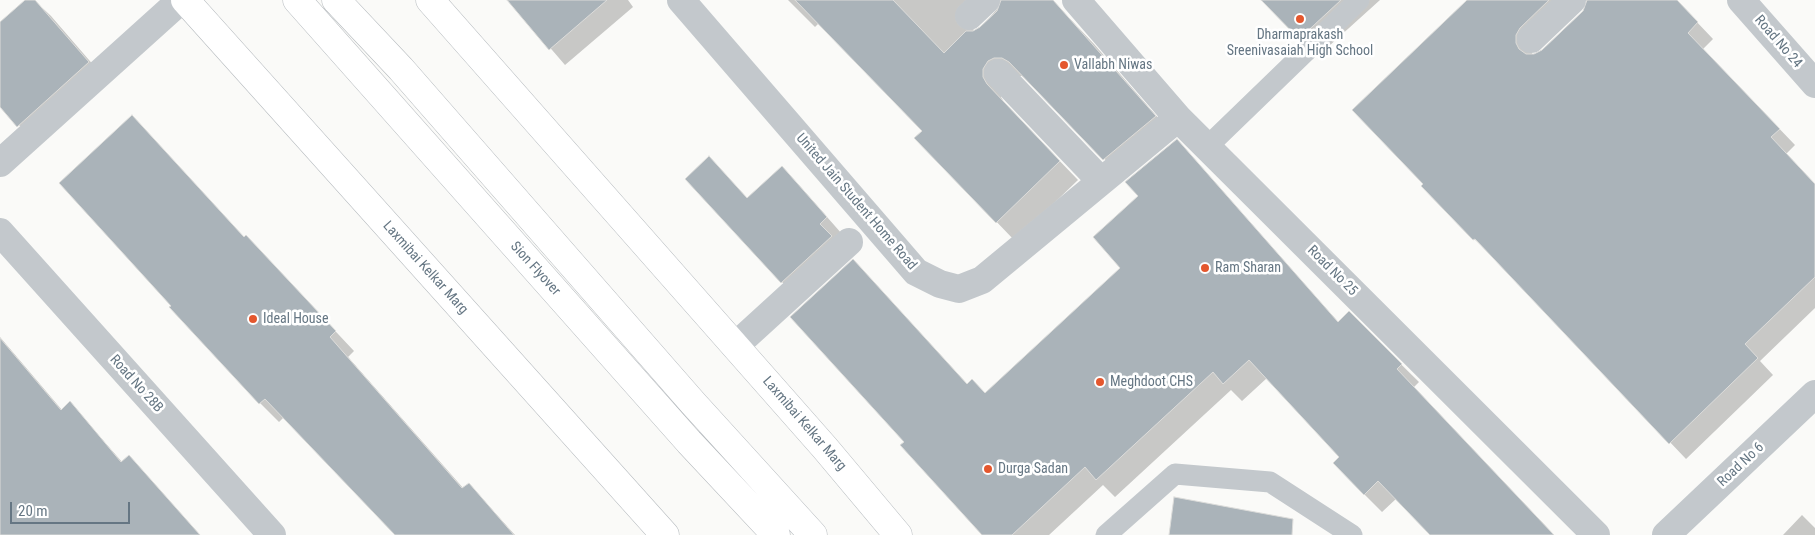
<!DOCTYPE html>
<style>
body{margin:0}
#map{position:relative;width:1815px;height:535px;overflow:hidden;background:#fafaf8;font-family:"Roboto Condensed",sans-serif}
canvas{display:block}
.scale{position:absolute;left:10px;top:502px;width:120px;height:22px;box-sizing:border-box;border:2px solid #657683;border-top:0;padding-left:6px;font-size:15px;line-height:18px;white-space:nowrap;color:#657683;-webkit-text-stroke:4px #fff;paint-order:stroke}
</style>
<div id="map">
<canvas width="1815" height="535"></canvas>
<div class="scale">20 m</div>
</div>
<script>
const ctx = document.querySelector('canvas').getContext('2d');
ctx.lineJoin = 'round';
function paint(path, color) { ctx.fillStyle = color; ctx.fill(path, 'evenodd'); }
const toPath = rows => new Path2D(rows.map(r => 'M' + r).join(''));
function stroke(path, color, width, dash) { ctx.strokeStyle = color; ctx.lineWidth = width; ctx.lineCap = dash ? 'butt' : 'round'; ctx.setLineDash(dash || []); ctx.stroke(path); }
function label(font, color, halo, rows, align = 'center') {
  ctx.font = font + ' "Roboto Condensed",sans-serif'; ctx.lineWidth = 5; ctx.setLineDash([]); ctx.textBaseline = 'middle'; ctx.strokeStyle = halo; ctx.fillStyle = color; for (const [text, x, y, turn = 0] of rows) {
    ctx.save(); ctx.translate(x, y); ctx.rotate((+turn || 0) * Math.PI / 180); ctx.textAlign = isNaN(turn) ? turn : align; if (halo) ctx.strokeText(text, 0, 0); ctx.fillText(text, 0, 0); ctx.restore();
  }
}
const shadow = toPath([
 [27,0,34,0,51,16,108,82,38,145,0,105,0,23],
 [509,0,628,0,633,7,565,65],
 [788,0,1052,0,1094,44,1173,135,1122,177,1028,80,1022,76,1013,76,1001,88,1001,97,1005,104,1078,180,1015,241,916,138,924,131,819,23,815,27],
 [1002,3,980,29,972,33,976,24,994,7],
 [1263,0,1380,0,1318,56],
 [1469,0,1676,0,1713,39,1703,49,1795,145,1786,154,1815,185,1815,308,1760,361,1773,375,1686,459,1491,254,1474,239],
 [1584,1,1588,1,1584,12,1543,51,1532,55,1532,52],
 [1177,141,1339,323,1349,313,1419,382,1414,387,1554,535,1432,535,1397,498,1382,512,1364,494,1341,457,1267,378,1242,401,1231,390,1115,497,1103,485,1049,535,984,535,906,442,871,279,968,385,986,394,1122,268,1140,196],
 [709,158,748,199,798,184,842,234,798,298,782,282],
 [246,236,354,351,348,357,464,489,469,484,515,535,395,535,284,417,279,422,260,403,245,238],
 [0,337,62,410,70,403,123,463,129,457,147,476,200,535,0,535],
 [1802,515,1815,528,1815,535,1783,535]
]);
const building = toPath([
 [25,0,35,0,89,62,17,127,0,107,0,22,25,0],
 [507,0,607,0,549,50,507,0],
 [795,0,893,0,944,53,966,31,973,31,980,27,997,11,1001,0,1053,0,1156,116,1103,160,1009,62,1002,58,994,58,988,61,983,69,983,77,987,84,1060,161,996,223,914,138,922,131,795,0],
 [1261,0,1341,0,1299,39,1261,0],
 [1467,0,1549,0,1520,28,1516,35,1516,43,1519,49,1526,54,1534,54,1542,50,1583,11,1587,0,1677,0,1698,22,1688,33,1780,129,1771,137,1815,184,1815,277,1745,344,1758,358,1669,444,1475,239,1473,240,1421,186,1423,184,1352,110,1467,0],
 [132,115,244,237,246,235,336,331,330,337,462,488,469,483,514,535,395,535,265,399,259,404,169,307,171,306,59,183,132,115],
 [1177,139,1338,322,1349,311,1402,364,1397,369,1554,535,1430,535,1378,481,1364,495,1333,463,1339,457,1249,360,1223,384,1213,372,1096,480,1085,467,1012,535,982,535,900,445,904,442,790,317,853,259,967,384,972,379,985,393,1120,268,1093,237,1138,196,1125,182,1177,139],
 [709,156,747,198,782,166,827,217,820,224,832,236,781,283,685,179,709,156],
 [0,338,61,410,70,401,121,462,129,455,200,535,0,535,0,338],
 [1174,497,1293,519,1292,535,1169,535,1174,497]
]);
const service = toPath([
 [1208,146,1359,0],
 [1106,535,1175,474,1270,482,1352,535]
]);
const minor = toPath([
 [681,0,916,272,940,284,959,289,982,280,1178,118],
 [1076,0,1178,118,1596,535],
 [969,16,986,0],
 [1531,39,1572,0],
 [998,73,1101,181],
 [0,163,181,0],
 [0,232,272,535],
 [735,346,849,242]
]);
const tertiary = toPath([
 [1741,0,1815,84],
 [1666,535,1815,394]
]);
const primary = toPath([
 [185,0,665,535],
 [430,0,825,448,898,535]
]);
const trunk = toPath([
 [297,0,689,442,776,535],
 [336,0,401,69,693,403,813,535]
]);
const markers = [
 [1300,19,5,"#e4572e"],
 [1064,65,5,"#e4572e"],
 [1205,268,5,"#e4572e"],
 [253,319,5,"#e4572e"],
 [1100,382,5,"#e4572e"],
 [988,469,5,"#e4572e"]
];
const poiNames = [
 ["Dharmaprakash",1300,35,"center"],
 ["Sreenivasaiah High School",1300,51,"center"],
 ["Vallabh Niwas",1074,65],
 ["Ram Sharan",1215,268],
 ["Ideal House",263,319],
 ["Meghdoot CHS",1110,382],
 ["Durga Sadan",998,469]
];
const streetNames = [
 ["Road No 24",1778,42,49],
 ["United Jain Student Home Road",856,202,49],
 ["Laxmibai Kelkar Marg",425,268,48],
 ["Sion Flyover",535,269,48],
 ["Road No 25",1332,271,45],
 ["Road No 28B",136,384,48],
 ["Laxmibai Kelkar Marg",804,424,49],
 ["Road No 6",1741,465,-43]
];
paint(shadow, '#0003');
paint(building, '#aab3b9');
stroke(building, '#dcdcda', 1);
stroke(primary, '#b5babe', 29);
stroke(trunk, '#b4b9bd', 29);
stroke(service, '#c3c8cc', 21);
stroke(minor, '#c3c8cc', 28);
stroke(tertiary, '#c3c8cc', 28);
stroke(primary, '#fff', 28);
stroke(trunk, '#fff', 28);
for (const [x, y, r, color] of markers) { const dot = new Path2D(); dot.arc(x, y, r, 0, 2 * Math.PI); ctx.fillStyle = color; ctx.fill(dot); stroke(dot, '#fff', 2); }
label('14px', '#657683', '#fff', poiNames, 'left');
label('14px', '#657683', '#fff', streetNames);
</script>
